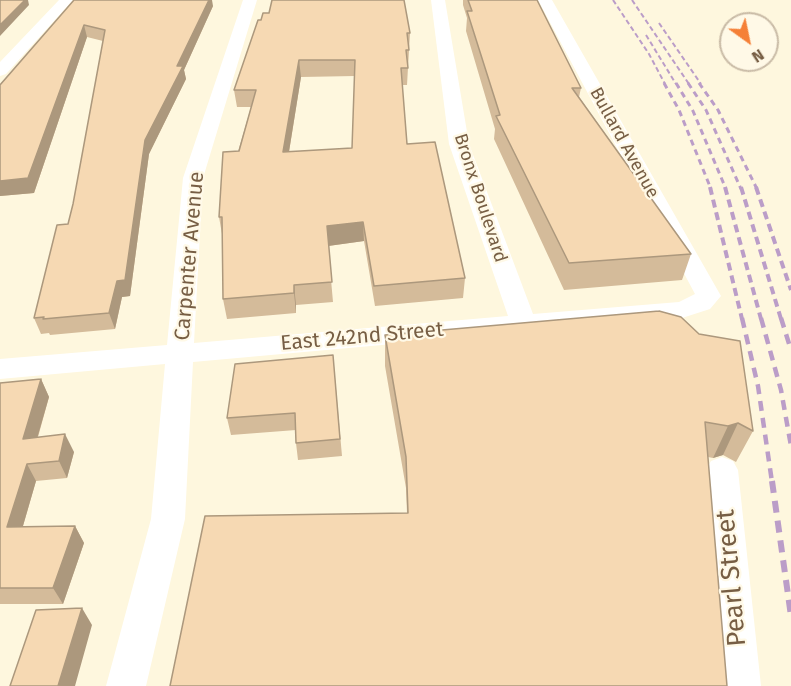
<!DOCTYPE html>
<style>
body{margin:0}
#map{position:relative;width:791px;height:686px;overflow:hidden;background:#fef7de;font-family:"Fira Sans",sans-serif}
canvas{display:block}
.north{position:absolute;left:719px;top:12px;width:60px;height:60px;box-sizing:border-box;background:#fff9e7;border:2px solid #c9bba6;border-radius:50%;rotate:147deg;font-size:16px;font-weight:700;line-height:24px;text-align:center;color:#775e44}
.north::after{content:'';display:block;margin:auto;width:21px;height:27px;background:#f58037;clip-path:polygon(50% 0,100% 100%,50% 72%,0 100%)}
</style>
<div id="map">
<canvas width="791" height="686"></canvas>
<div class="north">N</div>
</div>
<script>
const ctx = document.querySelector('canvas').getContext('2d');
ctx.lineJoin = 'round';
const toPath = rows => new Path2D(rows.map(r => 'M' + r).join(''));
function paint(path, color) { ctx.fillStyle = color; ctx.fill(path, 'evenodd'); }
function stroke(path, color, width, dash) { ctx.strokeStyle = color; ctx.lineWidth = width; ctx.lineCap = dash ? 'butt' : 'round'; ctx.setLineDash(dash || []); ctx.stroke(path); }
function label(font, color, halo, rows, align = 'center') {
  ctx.font = font + ' "Fira Sans",sans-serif'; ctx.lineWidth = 4.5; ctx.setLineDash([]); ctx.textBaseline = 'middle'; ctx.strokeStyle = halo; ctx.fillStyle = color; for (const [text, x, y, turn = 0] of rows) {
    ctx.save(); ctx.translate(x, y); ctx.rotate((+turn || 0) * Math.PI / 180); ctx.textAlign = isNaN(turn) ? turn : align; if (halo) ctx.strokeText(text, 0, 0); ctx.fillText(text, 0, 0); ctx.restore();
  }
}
const street = toPath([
 [59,0,73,0,6,74,0,76,0,62,59,0],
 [243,0,257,0,203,178,194,343,508,316,449,144,431,0,445,0,469,144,533,314,679,302,695,294,538,0,552,0,721,296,710,309,682,318,193,362,185,519,146,686,106,686,151,519,165,364,0,379,0,359,167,345,183,178,243,0],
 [722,457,733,461,738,470,761,686,721,686,706,470,711,461,722,457]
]);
const railFar4 = toPath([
 [613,0,649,54,665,84],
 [632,0,689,84],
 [659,23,701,84],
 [646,35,676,84]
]);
const railFar3 = toPath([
 [664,83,679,110,711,189],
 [676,83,693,111,726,189],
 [688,83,706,110,741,189],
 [699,83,718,110,757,189]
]);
const railFar2 = toPath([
 [710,187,742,319],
 [725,187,761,319],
 [741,187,781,319],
 [756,187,791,290]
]);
const railFar1 = toPath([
 [742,318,758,386,772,482],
 [761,318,781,390,791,446],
 [781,318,791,350]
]);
const rail = toPath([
 [772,481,791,616]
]);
const wall = toPath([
 [74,0,213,6,184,70,186,79,149,154,130,296,122,297,115,329,50,335,49,333,41,334,34,318,68,224,73,204,103,41,87,37,34,193,0,196,0,85],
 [463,0,537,0,581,88,579,97,691,254,682,280,564,290,494,139,495,129,466,31,467,18,463,5],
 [258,20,410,33,407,85,402,85,407,144,465,278,463,298,375,306,364,241,328,246,333,302,296,305,296,313,227,319,223,299,222,234,219,217,251,107,237,107,234,90],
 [355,76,352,148,289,152,301,77],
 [659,311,753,431,736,462,723,455,713,458,708,457,407,513,406,488,385,366,385,335],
 [333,355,342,456,298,460,296,443,296,430,231,435,227,418],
 [41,379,49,397,38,437,74,452,67,478,36,481,23,526,75,526,84,543,63,604,0,604,0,383]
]);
const shadedWall = toPath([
 [25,0,28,0,29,5,0,36,0,25],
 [209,0,212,0,213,6,184,70,186,79,149,154,130,296,122,297,115,329,109,313,145,140,177,66],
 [84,25,87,37,34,193,0,196,0,181],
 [299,60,301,77,286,170,283,152],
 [363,222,364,241,328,246,327,226],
 [294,285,296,305,296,313,294,293],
 [41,379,49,397,32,456,23,439],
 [738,423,723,455,713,458,728,426],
 [65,434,74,452,67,478,59,461],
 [27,464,36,481,18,543,7,527],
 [75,526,84,543,63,604,53,588],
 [82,608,92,625,75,686,58,686]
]);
const building = toPath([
 [0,0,25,0,0,25,0,0],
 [74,0,209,0,177,66,183,66,145,140,125,280,117,281,109,313,43,319,44,317,34,318,57,225,68,224,73,204,105,30,84,25,28,178,0,181,0,85,74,0],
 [272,0,404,0,410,33,407,33,409,50,406,50,408,68,401,68,407,144,435,142,465,278,374,286,363,222,327,226,332,282,294,285,294,293,223,299,222,217,219,217,223,152,239,151,256,90,234,90,258,20,261,20,263,13,269,13,272,0],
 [299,60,355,60,352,148,283,152,299,60],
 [468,0,537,0,581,88,572,88,691,254,569,263,496,116,500,115,467,11,472,11,468,0],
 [659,311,681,317,699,334,740,341,753,431,738,423,728,426,705,422,727,686,170,686,205,516,408,513,406,457,385,335,659,311],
 [333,355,340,439,296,443,295,413,227,418,235,364,333,355],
 [41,379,23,439,65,434,59,461,27,464,7,527,75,526,53,588,0,588,0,383,41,379],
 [82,608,58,686,10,686,36,610,82,608]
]);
const farStreetnames = [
 ["Bullard Avenue",624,143,61],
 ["Bronx Boulevard",480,198,72]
];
const streetNames = [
 ["Carpenter Avenue",190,256,-85],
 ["East 242nd Street",362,337,-5]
];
const nearStreetnames = [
 ["Pearl Street",732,578,-95]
];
paint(street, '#fff');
stroke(railFar4, '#bb9dc8', 2, [5, 3]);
stroke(railFar3, '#bb9dc8', 3, [6, 4.5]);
stroke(railFar2, '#bb9dc8', 4, [8, 5]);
stroke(railFar1, '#bb9dc8', 4.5, [10, 7]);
stroke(rail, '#bb9dc8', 6, [12, 8]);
paint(wall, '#d4bb9a');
paint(shadedWall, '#ac987d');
paint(building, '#f6d9b3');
stroke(building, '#ac987d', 1.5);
label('18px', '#775e44', '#fff9e7', farStreetnames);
label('21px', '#775e44', '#fff9e7', streetNames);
label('26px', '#775e44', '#fff9e7', nearStreetnames);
</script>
